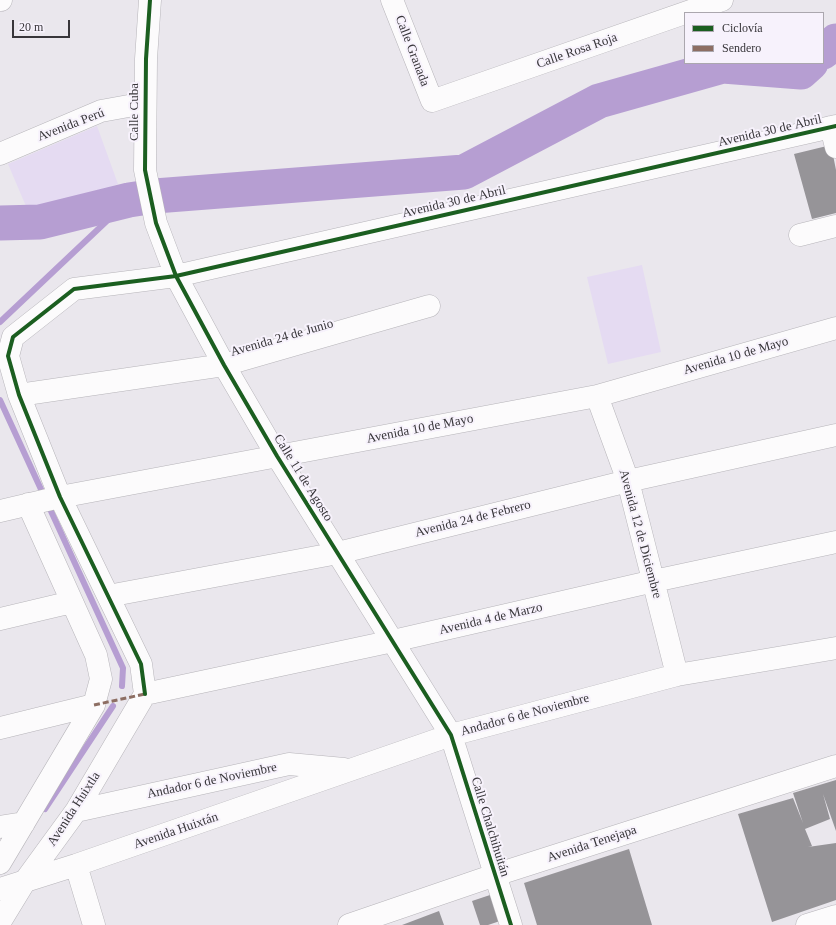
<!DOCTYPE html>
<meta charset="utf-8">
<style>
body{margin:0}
#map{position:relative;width:836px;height:925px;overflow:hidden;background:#eae7ed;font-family:Georgia,serif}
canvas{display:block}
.legend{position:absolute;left:684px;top:12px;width:140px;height:52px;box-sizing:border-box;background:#f7f2fc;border:1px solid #aba7ae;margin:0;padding:5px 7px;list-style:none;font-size:12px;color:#38363a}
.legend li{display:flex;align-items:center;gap:8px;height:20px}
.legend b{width:20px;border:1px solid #aba7ae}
.scale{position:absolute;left:12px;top:20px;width:58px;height:18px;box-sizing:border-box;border:2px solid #38363a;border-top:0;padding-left:5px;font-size:12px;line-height:14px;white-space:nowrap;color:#38363a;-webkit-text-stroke:3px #f7f2fc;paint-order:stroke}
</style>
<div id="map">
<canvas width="836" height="925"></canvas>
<ul class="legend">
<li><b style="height:5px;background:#1b5e20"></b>Ciclovía</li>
<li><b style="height:5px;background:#8d6e63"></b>Sendero</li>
</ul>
<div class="scale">20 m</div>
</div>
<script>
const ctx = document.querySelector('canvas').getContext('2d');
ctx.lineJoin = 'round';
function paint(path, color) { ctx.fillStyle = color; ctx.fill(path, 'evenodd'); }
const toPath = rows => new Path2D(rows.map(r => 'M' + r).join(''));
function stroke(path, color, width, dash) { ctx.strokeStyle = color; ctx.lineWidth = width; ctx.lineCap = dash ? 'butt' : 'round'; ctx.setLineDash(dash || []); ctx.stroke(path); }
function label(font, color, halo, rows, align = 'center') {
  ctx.font = font + ' Georgia,serif'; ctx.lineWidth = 4; ctx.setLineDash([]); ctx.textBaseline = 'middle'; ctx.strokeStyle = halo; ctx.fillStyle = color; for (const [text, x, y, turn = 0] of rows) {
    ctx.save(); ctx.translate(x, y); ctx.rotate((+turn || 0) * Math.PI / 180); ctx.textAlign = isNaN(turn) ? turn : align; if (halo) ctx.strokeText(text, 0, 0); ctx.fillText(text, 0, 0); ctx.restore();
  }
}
const green = toPath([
 [97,126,118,184,31,218,8,164],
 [642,265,661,352,608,364,587,277]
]);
const stream = toPath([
 [0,322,129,200],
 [0,400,123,668,122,686],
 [45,809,113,706]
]);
const river = toPath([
 [823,52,836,41],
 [0,223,40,222,129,200,155,196,464,172,599,101,723,66,801,72,811,63]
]);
const building = toPath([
 [831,145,836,170,836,213,812,219,794,154],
 [836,780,836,831,823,794,830,819,805,829,812,846,808,847,836,843,836,900,772,922,738,814,793,798,803,823,793,793],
 [629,849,652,925,537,925,524,883],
 [493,894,503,920,488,925,480,925,472,901],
 [439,911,444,925,402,925]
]);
const minor = toPath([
 [0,0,1,0],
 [150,0,146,59,145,170,156,223,176,276,224,365,277,456,451,735,511,925],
 [392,0,432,101,722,0],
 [831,127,836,147],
 [0,154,101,111,145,103],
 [800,235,836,226],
 [19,395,224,365,429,306],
 [597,396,628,481,677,675],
 [0,511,60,497,597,396,836,328],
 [108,596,338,553,628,481,836,435],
 [0,619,72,602],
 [145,694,141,664,60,497,19,395,8,356,13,337,74,289,176,276,836,126],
 [145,694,393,641,654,581,836,542],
 [0,728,94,705],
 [76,811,289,764,344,769],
 [0,827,24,823],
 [0,863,94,705,101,679,96,655,28,504],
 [76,865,94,925],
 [0,889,76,865,451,735,677,675,836,648],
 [0,922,25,881,76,811,145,694],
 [349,925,495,875,836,766],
 [807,925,836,916]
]);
const quiet = toPath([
 [94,705,145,694]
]);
const cycleway = toPath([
 [150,0,146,59,145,170,156,223,176,276,224,365,277,456,451,735,511,925],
 [145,694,141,664,60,497,19,395,8,356,13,337,74,289,176,276,836,126]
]);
const streetNames = [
 ["Calle Granada",412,51,69],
 ["Calle Rosa Roja",577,51,-19],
 ["Calle Cuba",135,112,-90],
 ["Avenida Perú",71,125,-21],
 ["Avenida 30 de Abril",770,131,-13],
 ["Avenida 30 de Abril",454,202,-13],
 ["Avenida 24 de Junio",282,338,-16],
 ["Avenida 10 de Mayo",736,356,-16],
 ["Avenida 10 de Mayo",420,429,-11],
 ["Calle 11 de Agosto",303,478,58],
 ["Avenida 24 de Febrero",473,519,-14],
 ["Avenida 12 de Diciembre",640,534,75],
 ["Avenida 4 de Marzo",491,619,-13],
 ["Andador 6 de Noviembre",525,715,-15],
 ["Andador 6 de Noviembre",212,781,-12],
 ["Avenida Huixtla",74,809,-57],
 ["Calle Chalchihuitán",490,827,73],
 ["Avenida Huixtán",176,831,-19],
 ["Avenida Tenejapa",592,844,-18]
];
paint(green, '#e5dbf2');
stroke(stream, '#b69ed2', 6);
stroke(river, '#b69ed2', 35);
paint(building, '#969498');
stroke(minor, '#b6b4b9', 23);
stroke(minor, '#fcfbfc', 22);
stroke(quiet, '#8d6e63', 3, [6, 3]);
stroke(cycleway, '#1b5e20', 4);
label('13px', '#38363a', '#f7f2fc', streetNames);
</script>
